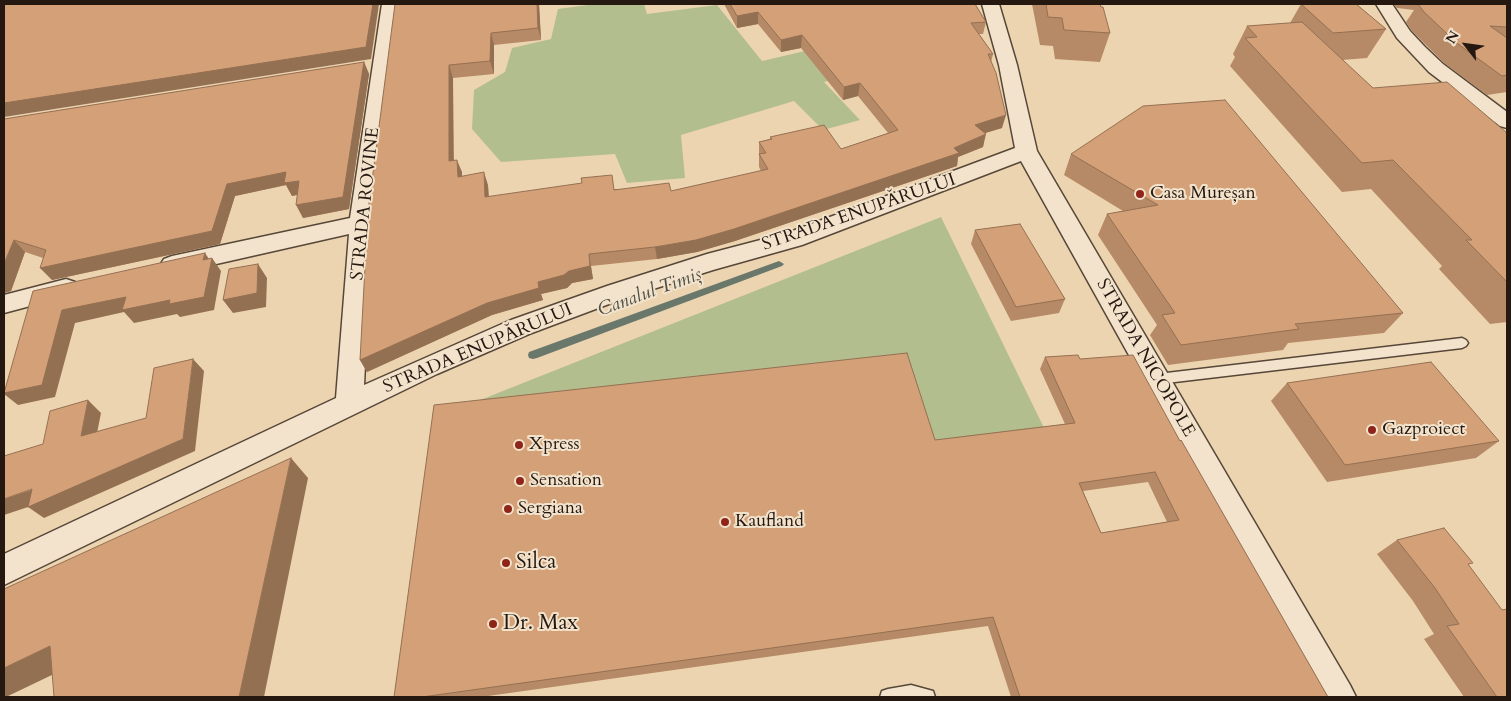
<!DOCTYPE html>
<meta charset="utf-8">
<style>
body{margin:0}
#map{position:relative;width:1511px;height:701px;overflow:hidden;background:#edd4b0;font-family:Cardo,serif}
canvas{display:block}
.frame{position:absolute;inset:0;border:5px solid #241810;pointer-events:none}
.north{position:absolute;left:1441px;top:20px;width:50px;height:50px;-webkit-text-stroke:4px #f3e3cc;paint-order:stroke;rotate:300deg;font-size:14px;font-weight:700;line-height:20px;text-align:center;color:#241810}
.north::after{content:'';display:block;margin:auto;width:18px;height:22px;background:#241810;clip-path:polygon(50% 0,100% 100%,50% 72%,0 100%)}
</style>
<div id="map">
<canvas width="1511" height="701"></canvas>
<div class="frame"></div>
<div class="north">N</div>
</div>
<script>
const ctx = document.querySelector('canvas').getContext('2d');
ctx.lineJoin = 'round';
function paint(path, color) { ctx.fillStyle = color; ctx.fill(path, 'evenodd'); }
const toPath = rows => new Path2D(rows.map(r => 'M' + r).join(''));
function stroke(path, color, width, dash) { ctx.strokeStyle = color; ctx.lineWidth = width; ctx.lineCap = dash ? 'butt' : 'round'; ctx.setLineDash(dash || []); ctx.stroke(path); }
function label(font, color, halo, rows, align = 'center') {
  ctx.font = font + ' Cardo,serif'; ctx.lineWidth = 4; ctx.setLineDash([]); ctx.textBaseline = 'middle'; ctx.strokeStyle = halo; ctx.fillStyle = color; for (const [text, x, y, turn = 0] of rows) {
    ctx.save(); ctx.translate(x, y); ctx.rotate((+turn || 0) * Math.PI / 180); ctx.textAlign = isNaN(turn) ? turn : align; if (halo) ctx.strokeText(text, 0, 0); ctx.fillText(text, 0, 0); ctx.restore();
  }
}
const green = toPath([
 [595,4,644,4,647,14,717,5,762,61,835,44,861,72,824,82,860,120,823,130,794,101,681,135,685,178,627,183,615,154,501,162,472,129,474,90,505,72,512,48,551,39,558,9],
 [941,217,1048,436,932,451,440,416]
]);
const stream = toPath([
 [779,261,784,264,782,266,537,358,533,359,529,358,528,355,529,352,779,261]
]);
const lane = toPath([
 [1462,338,1466,340,1468,343,1466,346,1462,348,1158,384,1153,383,1152,379,1153,375,1158,374,1462,338],
 [911,685,933,691,935,697,880,697,882,691,888,689,911,685]
]);
const street = toPath([
 [382,4,399,4,372,223,364,385,511,320,607,286,707,254,787,233,1015,148,999,65,982,4,999,4,1017,65,1037,151,1350,685,1356,697,1319,697,1021,161,802,245,713,270,625,298,529,334,437,374,4,585,4,554,336,398,349,234,172,274,164,271,160,265,164,259,172,256,350,218,382,4],
 [1376,4,1392,4,1410,31,1425,47,1443,64,1507,112,1507,128,1500,126,1429,72,1397,38,1376,4],
 [66,279,75,282,78,288,75,294,4,313,4,295,66,279]
]);
const wall = toPath([
 [395,4,539,4,541,40,494,45,494,74,453,78,453,160,462,172,462,176,488,185,489,197,615,189,671,191,761,171,759,167,759,142,770,139,770,137,841,149,888,133,858,96,843,100,801,48,781,52,758,24,737,28,724,4,975,4,986,22,983,34,979,34,993,54,991,62,1002,128,985,133,983,147,958,157,957,166,735,241,697,252,657,259,591,266,593,279,572,283,567,288,541,294,543,300,492,315,367,372,360,360],
 [1032,4,1100,4,1110,33,1100,62,1055,59,1053,46,1040,45],
 [1301,4,1356,4,1386,29,1367,58,1342,60,1373,88,1507,133,1507,322,1490,324,1439,269,1442,266,1371,189,1342,192,1230,66,1235,57,1233,54,1247,26,1290,23],
 [1393,4,1507,4,1507,92,1487,95,1444,63,1411,30,1406,22,1414,10,1397,8],
 [364,62,369,74,349,209,303,218,297,195,292,196,286,185,235,196,220,244,52,280,43,258,25,252,11,291,4,293,4,119],
 [1071,154,1403,313,1384,333,1288,343,1283,350,1168,365,1150,335,1157,325,1098,235,1107,214,1123,211,1064,175],
 [975,230,1065,299,1059,313,1011,321,971,244],
 [1045,357,1080,359,1180,441,1328,697,1011,697,988,626,481,697,394,697,935,440,1065,424,1040,369],
 [1148,482,1167,522,1101,533,1083,491],
 [1287,383,1499,441,1476,458,1327,482,1271,401],
 [1397,540,1469,565,1507,697,1464,697,1424,639,1434,634,1413,601,1377,554]
]);
const shadedWall = toPath([
 [373,4,379,4,371,59,4,117,4,103],
 [537,4,539,4,541,40,538,28],
 [758,12,758,24,737,28,737,16],
 [491,33,494,45,494,74,490,61],
 [802,35,801,48,781,52,781,40],
 [364,62,369,74,349,209,303,218,296,205],
 [449,65,453,78,454,173,449,161],
 [860,83,858,96,843,100,844,87],
 [1006,115,1002,128,972,137,975,125],
 [986,134,983,147,958,157,957,166,735,241,697,252,657,259,655,247,954,148],
 [457,160,462,172,462,189,458,177],
 [286,172,299,181,305,193,292,196,286,185,235,196,220,244,52,280,40,268,227,184],
 [484,172,488,185,489,210,485,197],
 [14,240,25,252,11,291,4,293,4,264],
 [205,253,211,262,212,258,221,271,214,310,180,317,177,314,134,323,124,312,75,323,55,397,18,405,4,394,62,310,203,260],
 [589,254,593,279,572,283,567,288,541,294,543,300,492,315,367,372,360,360,487,303,538,282,569,271],
 [258,264,267,278,266,307,233,313,223,300],
 [193,359,204,371,195,451,44,518,28,507,31,506,4,515,4,499,183,439],
 [88,400,101,413,94,448,81,436],
 [291,458,308,478,264,697,239,697],
 [50,646,79,662,6,697,4,697,4,668]
]);
const building = toPath([
 [4,4,373,4,366,47,4,103,4,4],
 [395,4,537,4,538,28,491,33,490,61,449,65,449,161,457,160,458,177,484,172,485,197,582,183,581,178,612,175,614,190,669,183,671,191,768,169,759,154,766,153,759,142,772,139,770,137,824,125,841,149,898,130,860,83,844,87,802,35,781,40,758,12,737,16,730,4,975,4,986,22,971,23,993,54,988,54,996,73,1006,115,975,125,986,134,954,148,959,153,734,229,696,240,655,247,589,254,590,266,569,271,564,275,538,282,539,288,487,303,360,360,368,211,395,4],
 [1046,4,1100,4,1101,7,1103,7,1110,33,1064,30,1062,18,1048,17,1046,4],
 [1301,4,1356,4,1386,29,1333,33,1301,4],
 [1418,4,1507,4,1507,27,1490,26,1507,38,1507,75,1502,76,1458,44,1424,12,1418,4],
 [1302,22,1373,88,1447,82,1507,133,1507,282,1466,240,1472,240,1393,160,1362,163,1245,38,1257,37,1247,26,1302,22],
 [364,62,343,197,296,205,299,181,284,183,286,172,227,184,212,231,40,268,46,250,14,240,4,264,4,119,364,62],
 [1225,100,1403,313,1295,324,1299,329,1181,345,1162,315,1175,313,1107,214,1158,205,1071,154,1143,106,1225,100],
 [1020,224,1065,299,1016,307,975,230,1020,224],
 [205,253,203,260,212,258,204,297,169,304,170,300,122,310,126,297,62,310,42,385,4,393,33,291,205,253],
 [258,264,257,293,223,300,229,269,258,264],
 [907,353,935,440,1075,423,1045,357,1078,355,1080,359,1133,355,1180,441,1181,440,1328,697,1020,697,993,617,422,697,394,697,434,405,907,353],
 [1155,472,1179,520,1101,533,1079,483,1155,472],
 [193,359,183,439,28,507,32,489,4,499,4,456,43,444,50,411,88,400,81,436,146,418,154,368,193,359],
 [1431,362,1499,441,1345,465,1287,383,1431,362],
 [291,458,239,697,54,697,50,646,4,668,4,589,291,458],
 [1444,528,1473,563,1468,564,1502,610,1507,609,1507,697,1497,697,1447,626,1459,624,1435,588,1397,540,1444,528]
]);
const markers = [
 [1140,194,5,"#8f2418"],
 [1372,430,5,"#8f2418"],
 [519,445,5,"#8f2418"],
 [520,481,5,"#8f2418"],
 [508,509,5,"#8f2418"],
 [725,522,5,"#8f2418"],
 [506,563,5,"#8f2418"],
 [493,624,5,"#8f2418"]
];
const poiNames = [
 ["Casa Mureșan",1150,194],
 ["Gazproiect",1382,430],
 ["Xpress",529,445],
 ["Sensation",530,481],
 ["Sergiana",518,509],
 ["Kaufland",735,522]
];
const streetNames = [
 ["STRADA ROVINE",366,204,-84],
 ["STRADA ENUPĂRULUI",859,213,-19],
 ["STRADA ENUPĂRULUI",478,349,-23],
 ["STRADA NICOPOLE",1145,358,60]
];
const waterNames = [
 ["Canalul Timiș",650,293,-20]
];
const nearPoinames = [
 ["Silca",516,563],
 ["Dr. Max",503,624]
];
paint(green, '#b3be8f');
paint(stream, '#6a786c');
stroke(lane, '#564738', 3);
stroke(street, '#564738', 3);
paint(lane, '#f3e3cc');
paint(street, '#f3e3cc');
paint(wall, '#b68a66');
paint(shadedWall, '#947053');
paint(building, '#d4a077');
stroke(building, '#947053', 1);
for (const [x, y, r, color] of markers) { const dot = new Path2D(); dot.arc(x, y, r, 0, 2 * Math.PI); ctx.fillStyle = color; ctx.fill(dot); stroke(dot, '#f3e3cc', 2); }
label('18px', '#241810', '#f3e3cc', poiNames, 'left');
label('18px', '#241810', '#f3e3cc', streetNames);
label('italic 19px', '#4d5046', '#f3e3cc', waterNames);
label('21px', '#241810', '#f3e3cc', nearPoinames, 'left');
</script>
